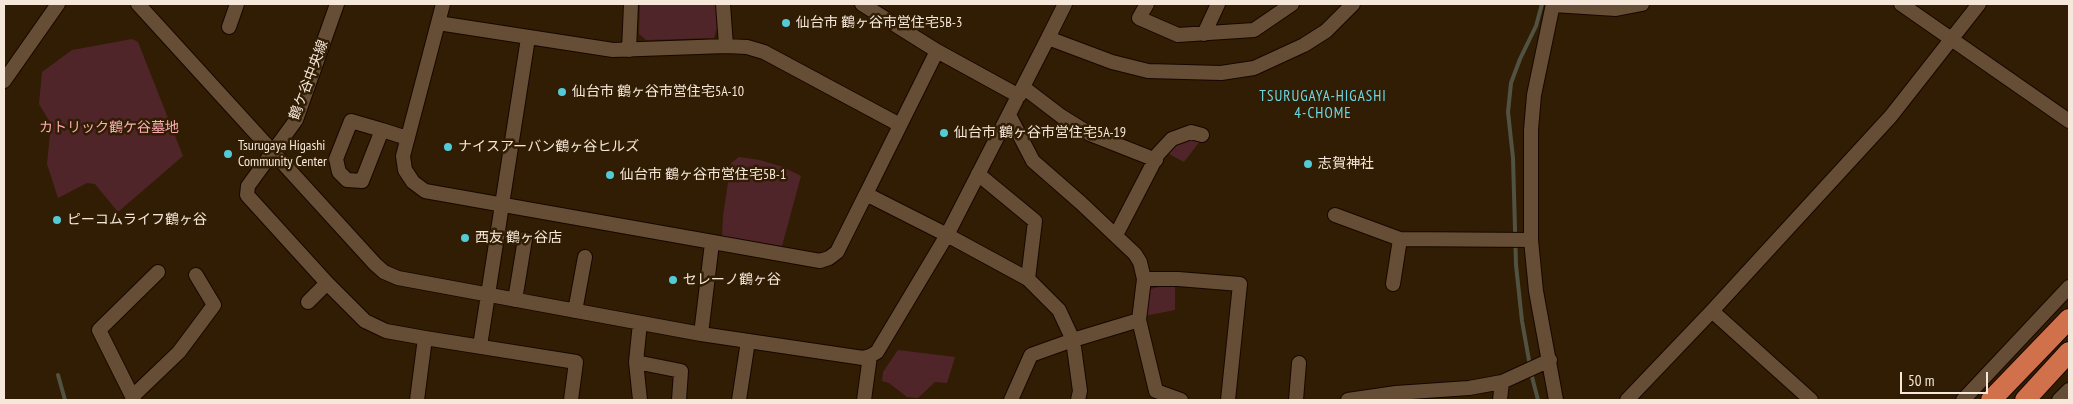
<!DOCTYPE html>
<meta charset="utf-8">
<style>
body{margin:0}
#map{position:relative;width:2073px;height:404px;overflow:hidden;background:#311d04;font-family:"PT Sans Narrow",sans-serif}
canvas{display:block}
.frame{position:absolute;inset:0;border:5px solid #f5e7d9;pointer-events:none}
.scale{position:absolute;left:1900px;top:372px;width:88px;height:22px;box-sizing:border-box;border:2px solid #f5e7d9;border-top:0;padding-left:6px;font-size:15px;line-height:18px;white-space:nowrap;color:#f5e7d9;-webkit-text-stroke:4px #311d04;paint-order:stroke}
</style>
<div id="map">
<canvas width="2073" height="404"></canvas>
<div class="frame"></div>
<div class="scale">50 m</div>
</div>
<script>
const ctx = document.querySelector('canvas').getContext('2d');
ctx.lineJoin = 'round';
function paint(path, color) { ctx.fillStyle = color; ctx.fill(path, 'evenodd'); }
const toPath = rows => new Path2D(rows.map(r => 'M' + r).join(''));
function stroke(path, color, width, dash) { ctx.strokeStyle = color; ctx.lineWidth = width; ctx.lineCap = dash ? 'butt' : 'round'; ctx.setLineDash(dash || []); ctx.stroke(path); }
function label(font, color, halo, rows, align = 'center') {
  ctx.font = font + ' "PT Sans Narrow","Noto Sans JP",sans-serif'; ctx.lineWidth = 5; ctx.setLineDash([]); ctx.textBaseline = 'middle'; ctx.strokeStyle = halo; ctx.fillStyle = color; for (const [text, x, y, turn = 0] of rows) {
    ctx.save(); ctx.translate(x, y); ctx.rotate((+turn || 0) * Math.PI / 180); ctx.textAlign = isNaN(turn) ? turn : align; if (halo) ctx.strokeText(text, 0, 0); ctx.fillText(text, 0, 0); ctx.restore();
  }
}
const green = toPath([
 [640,4,717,4,718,25,714,38,646,40,639,34],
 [132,39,138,42,183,156,118,212,95,184,87,183,58,198,47,164,51,124,39,104,42,72,72,50],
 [1190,136,1201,140,1184,162,1169,154,1181,140],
 [739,157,760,160,783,167,801,176,782,246,722,237,723,216,731,163],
 [1168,285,1175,287,1175,310,1144,316,1146,290],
 [898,350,955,357,947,383,935,382,918,398,907,397,889,383,882,381,883,372]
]);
const stream = toPath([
 [1530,366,1522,321,1516,265,1513,158,1508,112,1511,83,1520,59,1536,26,1542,4],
 [1531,373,1538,400],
 [58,375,65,400]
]);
const minor = toPath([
 [138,4,375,264,384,272,398,278,701,334,863,358,870,356,877,352,947,235,1048,38,1112,62,1148,71,1221,73,1254,68,1304,45,1326,31,1353,4],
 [337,4,296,120,248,186,247,195,327,283,365,321,386,331,425,338,576,362,571,400],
 [443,4,403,156,405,170,413,182,425,191,820,261,829,258,837,252,866,194,947,235,1028,279,1059,310,1073,340,1080,391,1078,400],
 [723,4,726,46],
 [862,4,937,51,1019,96],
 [1147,4,1139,18,1178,35,1254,30,1292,4],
 [1553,4,1534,95,1531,130,1531,240,1536,291,1556,400],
 [1901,4,2069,121],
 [1553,5,1616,9,1642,4],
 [438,23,613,50,726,46,747,47,764,52,900,125],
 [229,27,237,4],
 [1204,34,1218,4],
 [1048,38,1065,4],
 [629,50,631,4],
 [4,81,58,4],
 [1023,87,1061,116,1090,134,1156,160],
 [1009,115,1033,161,1081,203,1135,254,1140,262,1144,279,1139,320,1156,391,1181,400],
 [382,130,362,181,347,180,339,172,336,159,351,121,382,130,407,138],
 [978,174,1035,221,1028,279],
 [866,194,937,51],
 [1335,215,1400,239,1531,240],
 [1116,235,1158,154,1172,139,1191,132,1202,135],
 [1144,279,1178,279,1240,284,1228,400],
 [1393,284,1400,239],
 [515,300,525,239],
 [308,302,327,283],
 [575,311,585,257],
 [1712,311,1811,400],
 [640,323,636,362,640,400],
 [701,334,712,243],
 [480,346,528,38],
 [636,362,681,371,679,400],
 [132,397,179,352,214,305,196,275],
 [134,400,99,330,158,272],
 [417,400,425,338],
 [739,400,748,341],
 [864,400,870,356],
 [1011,400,1031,355,1073,340,1139,320],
 [1296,400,1299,363],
 [1348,400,1396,393,1469,388,1502,382,1550,360],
 [1500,400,1502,382],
 [1627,400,1712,311,1891,116,1979,4],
 [1963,400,2069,287],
 [2059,400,2069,390]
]);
const highway = toPath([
 [1991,400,2069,319],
 [2025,400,2069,352]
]);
const markers = [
 [786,23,5,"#52cbd7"],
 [562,92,5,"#52cbd7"],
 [944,133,5,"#52cbd7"],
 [448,147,5,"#52cbd7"],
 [228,154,5,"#52cbd7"],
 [1308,164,5,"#52cbd7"],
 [610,175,5,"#52cbd7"],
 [57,220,5,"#52cbd7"],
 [465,238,5,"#52cbd7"],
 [673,280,5,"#52cbd7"]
];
const poiNames = [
 ["仙台市 鶴ヶ谷市営住宅5B-3",796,23],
 ["仙台市 鶴ヶ谷市営住宅5A-10",572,92],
 ["仙台市 鶴ヶ谷市営住宅5A-19",954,133],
 ["Tsurugaya Higashi",238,146],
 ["Community Center",238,162],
 ["ナイスアーバン鶴ヶ谷ヒルズ",458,147],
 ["志賀神社",1318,164],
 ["仙台市 鶴ヶ谷市営住宅5B-1",620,175],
 ["ピーコムライフ鶴ヶ谷",67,220],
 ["西友 鶴ヶ谷店",475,238],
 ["セレーノ鶴ヶ谷",683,280]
];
const streetNames = [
 ["鶴ケ谷中央線",309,80,-69]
];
const parkNames = [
 ["カトリック鶴ケ谷墓地",109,128]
];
const neighbourhoodNames = [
 ["TSURUGAYA-HIGASHI",1323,97],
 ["4-CHOME",1323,114]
];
paint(green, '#50252a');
stroke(stream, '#515241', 4);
stroke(minor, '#180600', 16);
stroke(highway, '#180600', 22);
stroke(minor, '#654e35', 14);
stroke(highway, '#d0714c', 20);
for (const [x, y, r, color] of markers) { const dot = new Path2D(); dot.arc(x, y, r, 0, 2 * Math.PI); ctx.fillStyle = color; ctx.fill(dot); stroke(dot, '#311d04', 2); }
label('14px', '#f5e7d9', '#311d04', poiNames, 'left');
label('14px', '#f5e7d9', '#311d04', streetNames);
label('14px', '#fbabb1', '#311d04', parkNames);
ctx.letterSpacing = '1px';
label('15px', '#6dd8e3', '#311d04', neighbourhoodNames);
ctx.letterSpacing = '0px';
</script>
